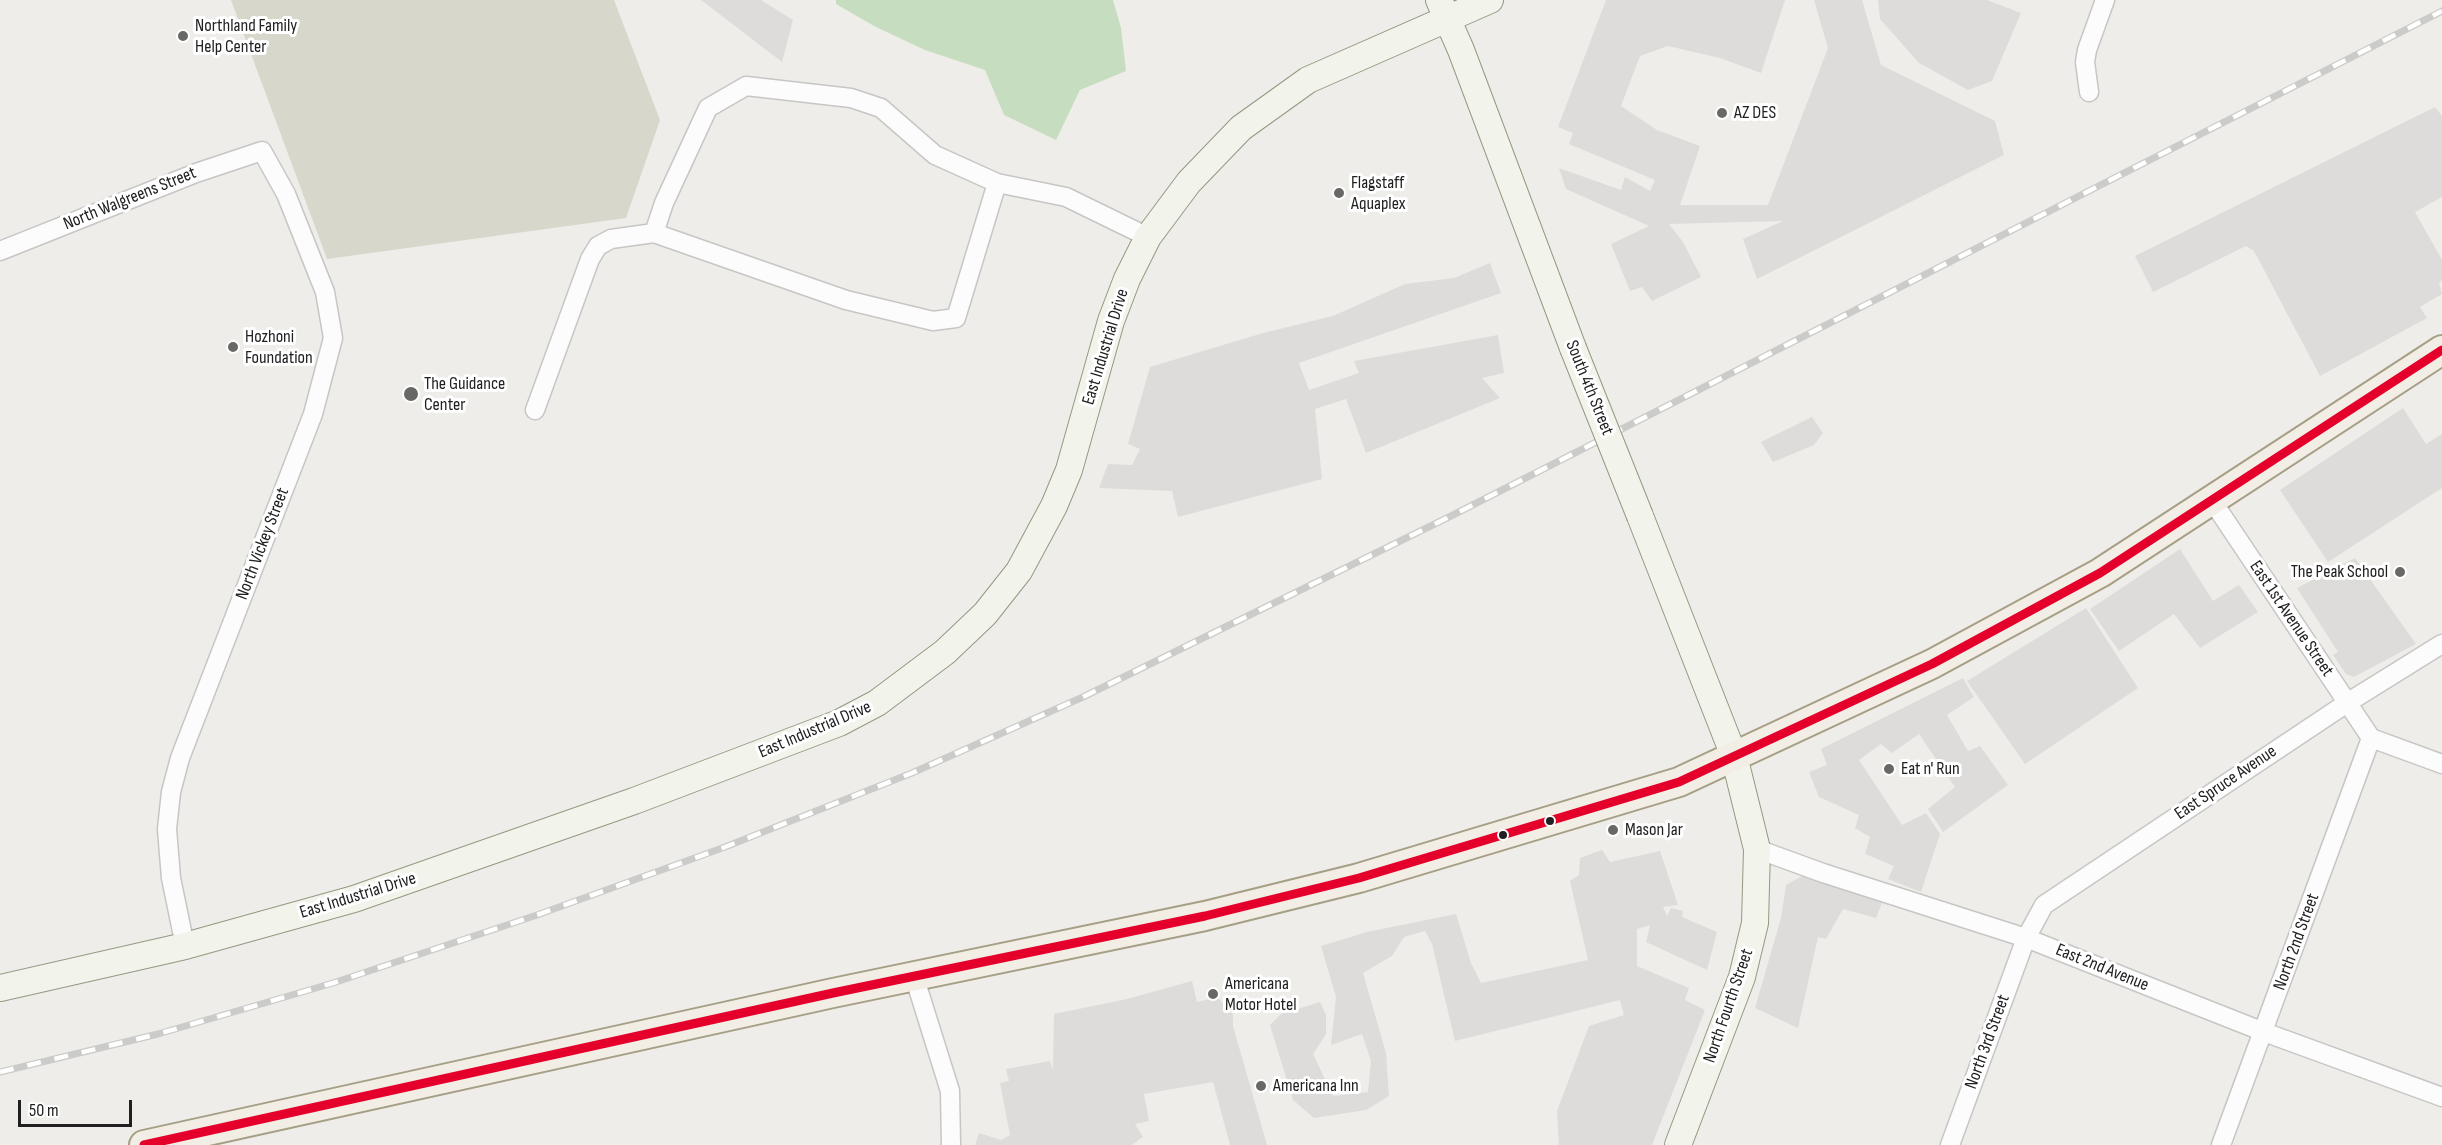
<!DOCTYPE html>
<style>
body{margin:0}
#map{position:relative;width:2442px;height:1145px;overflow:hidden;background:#efede9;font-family:"Sofia Sans Condensed",sans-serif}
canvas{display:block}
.scale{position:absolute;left:18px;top:1100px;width:114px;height:27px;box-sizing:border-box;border:3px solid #202020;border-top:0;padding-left:8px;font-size:18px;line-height:21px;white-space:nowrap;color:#202020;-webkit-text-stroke:4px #fff;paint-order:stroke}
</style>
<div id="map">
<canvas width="2442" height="1145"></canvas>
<div class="scale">50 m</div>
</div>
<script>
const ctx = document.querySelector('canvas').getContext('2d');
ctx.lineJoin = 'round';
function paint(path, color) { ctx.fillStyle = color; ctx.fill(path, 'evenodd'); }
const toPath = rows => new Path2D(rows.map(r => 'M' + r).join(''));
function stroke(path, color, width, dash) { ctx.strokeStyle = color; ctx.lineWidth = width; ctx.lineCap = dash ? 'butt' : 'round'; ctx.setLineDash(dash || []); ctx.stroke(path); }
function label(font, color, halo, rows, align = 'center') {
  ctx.font = font + ' "Sofia Sans Condensed",sans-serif'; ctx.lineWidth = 6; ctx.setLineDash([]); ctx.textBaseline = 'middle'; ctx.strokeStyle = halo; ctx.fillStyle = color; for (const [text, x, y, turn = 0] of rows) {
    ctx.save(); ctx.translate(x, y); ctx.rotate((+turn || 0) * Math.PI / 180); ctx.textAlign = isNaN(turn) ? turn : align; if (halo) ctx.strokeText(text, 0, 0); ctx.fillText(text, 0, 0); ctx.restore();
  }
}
const religious = toPath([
 [701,0,761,0,793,20,782,62],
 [1606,0,1785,0,1761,73,1720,58,1668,46,1640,56,1621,106,1657,130,1700,146,1680,205,1768,205,1828,48,1814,0,1862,0,1881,65,1995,121,2004,155,1757,279,1743,239,1783,221,1669,224,1683,242,1701,277,1652,301,1642,287,1630,291,1611,244,1649,226,1566,189,1559,168,1621,190,1625,177,1650,191,1655,180,1569,144,1573,133,1558,127],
 [1878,0,1987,0,2021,13,1992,81,1968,90,1919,63,1880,19],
 [2435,107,2442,116,2442,197,2415,212,2442,260,2442,280,2439,283,2442,294,2420,307,2427,318,2320,376,2254,251,2246,246,2153,292,2135,256],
 [1490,263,1501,293,1299,363,1309,390,1359,373,1354,361,1498,335,1504,373,1482,378,1500,398,1366,453,1346,399,1315,409,1322,479,1178,517,1172,491,1099,488,1108,464,1132,465,1140,449,1128,444,1150,367,1263,333,1333,316,1405,284,1454,278],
 [2403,408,2426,444,2442,434,2442,488,2328,562,2280,490],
 [1812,417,1823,433,1814,445,1773,462,1761,442],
 [2180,549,2213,601,2239,585,2258,612,2200,648,2174,614,2119,651,2090,609],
 [2355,558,2416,644,2354,677,2346,674,2333,655,2338,652,2297,588],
 [2086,608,2138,688,2025,764,1967,681],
 [1963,678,1974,697,1947,715,1968,751,1980,746,2008,785,1943,832,1928,809,1955,787,1919,734,1892,753,1881,744,1859,760,1902,825,1926,813,1940,834,1921,892,1888,879,1894,866,1865,854,1870,837,1855,828,1859,815,1819,797,1809,772,1827,765,1821,749],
 [1602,850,1610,862,1660,851,1678,905,1663,907,1667,916,1671,908,1683,911,1682,917,1717,932,1707,970,1646,942,1650,925,1637,929,1637,966,1689,988,1685,1000,1705,1010,1652,1145,1559,1145,1557,1111,1589,1026,1624,1015,1620,1000,1455,1041,1432,944,1425,931,1404,937,1392,956,1363,973,1386,1053,1389,1096,1366,1110,1314,1118,1293,1100,1270,1025,1281,1014,1320,1002,1326,1015,1326,1034,1313,1054,1333,1096,1368,1092,1371,1061,1362,1034,1331,1045,1336,997,1321,946,1367,932,1456,914,1471,963,1481,983,1588,960,1570,881,1579,875,1580,858],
 [1804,875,1882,903,1876,918,1843,909,1826,939,1818,937,1798,1028,1755,1008,1781,918,1786,885],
 [1192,981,1197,1002,1217,997,1233,1014,1233,1026,1267,1145,1230,1145,1213,1082,1144,1094,1149,1121,1135,1124,1143,1137,1132,1145,975,1145,979,1133,1001,1140,1010,1135,1000,1083,1009,1081,1006,1069,1050,1061,1053,1070,1054,1014,1127,999]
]);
const construction = toPath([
 [231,0,614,0,660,120,626,218,327,259]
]);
const forest = toPath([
 [836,0,1113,0,1121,28,1126,71,1080,90,1056,140,1004,115,985,70,925,50,874,26,836,4]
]);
const street = toPath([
 [2089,92,2085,62,2087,50,2105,0],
 [654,233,664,203,708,108,746,86,851,98,881,108,935,155,997,183,1066,197,1148,237],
 [0,251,196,173,262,151,286,194,325,292,333,338,313,414,180,758,171,792,167,829,171,878,185,946],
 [535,410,590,259,598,246,611,239,654,233,846,300,933,321,956,318,997,183],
 [2211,499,2371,738],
 [2371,738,2442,764],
 [1757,849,1823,873,2026,938,2264,1032,2442,1097],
 [914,976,950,1091,951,1145],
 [1950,1145,2026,938,2044,905,2347,703,2442,644],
 [2221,1145,2371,738]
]);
const secondary = toPath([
 [1439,0,1461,50,1573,348],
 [1640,516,1734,756,1757,849,1755,923,1742,977,1678,1145],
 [0,988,185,946,354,899,634,801,839,723,877,703,945,652,985,614,1019,571,1054,506,1069,470,1111,321,1127,279,1148,237,1189,182,1241,128,1308,80,1490,0]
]);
const primary = toPath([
 [144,1145,833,993,1205,916,1359,878,1679,782,1932,664,2100,573,2442,350]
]);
const rail = toPath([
 [0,1072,158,1034,333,983,537,915,725,847,912,773,1083,697,1453,515,2442,11]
]);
const secondaryBridge = toPath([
 [1573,348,1640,516]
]);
const bus1 = toPath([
 [144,1145,833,993,1205,916,1359,878,1679,782,1932,664,2100,573,2442,350]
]);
const markers = [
 [183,36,6,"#686866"],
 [1722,113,6,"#686866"],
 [1339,193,6,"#686866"],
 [233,347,6,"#686866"],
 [411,394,8,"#686866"],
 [2400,572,6,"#686866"],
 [1889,769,6,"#686866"],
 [1550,821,5,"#202020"],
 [1613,830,6,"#686866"],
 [1503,835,5,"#202020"],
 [1213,994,6,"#686866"],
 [1261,1086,6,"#686866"]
];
const poiNames = [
 ["Northland Family",195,26],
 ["Help Center",195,47],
 ["AZ DES",1734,113],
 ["Flagstaff",1351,183],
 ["Aquaplex",1351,204],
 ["Hozhoni",245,337],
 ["Foundation",245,358],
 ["The Guidance",424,384],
 ["Center",424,405],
 ["The Peak School",2388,572,"right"],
 ["Eat n' Run",1901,769],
 ["Mason Jar",1625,830],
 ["Americana",1225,984],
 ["Motor Hotel",1225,1005],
 ["Americana Inn",1273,1086]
];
const streetNames = [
 ["North Walgreens Street",130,199,-22],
 ["East Industrial Drive",1106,347,-73],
 ["South 4th Street",1589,388,68],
 ["North Vickey Street",263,544,-69],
 ["East 1st Avenue Street",2291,619,56],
 ["East Industrial Drive",815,730,-23],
 ["East Spruce Avenue",2226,783,-34],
 ["East Industrial Drive",358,896,-17],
 ["North 2nd Street",2297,942,-70],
 ["East 2nd Avenue",2102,968,22],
 ["North Fourth Street",1729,1006,-71],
 ["North 3rd Street",1988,1042,-70]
];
paint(religious, '#dddcda');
paint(construction, '#d7d7cb');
paint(forest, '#c7ddbf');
stroke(street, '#c7c6c5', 21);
stroke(secondary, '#959880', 28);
stroke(primary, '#a69e85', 32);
stroke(street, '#fdfcfc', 18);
stroke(secondary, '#f2f4ec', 26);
stroke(primary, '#f2eee6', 28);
stroke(rail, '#cbcbca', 7);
stroke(rail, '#fff', 4.5, [14]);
stroke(secondaryBridge, '#959880', 28, []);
stroke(secondaryBridge, '#f2f4ec', 26);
stroke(bus1, '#e4002b', 9);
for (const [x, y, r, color] of markers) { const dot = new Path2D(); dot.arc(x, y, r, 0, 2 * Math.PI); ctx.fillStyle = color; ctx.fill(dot); stroke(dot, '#fff', 2); }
label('18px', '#202020', '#fff', poiNames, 'left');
label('18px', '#202020', '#fff', streetNames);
</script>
